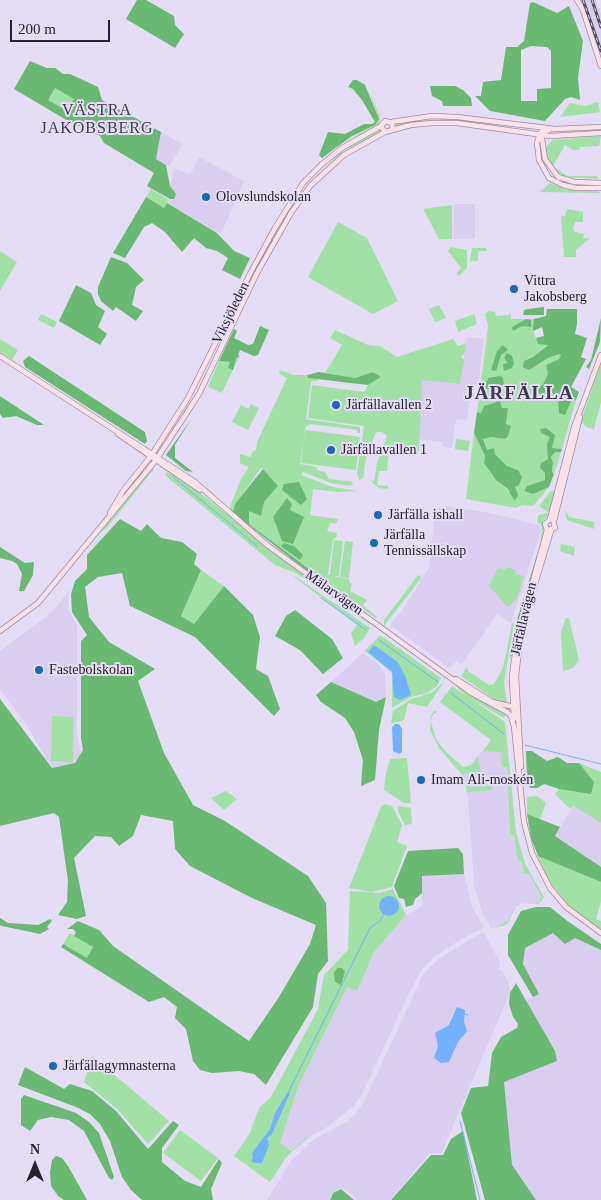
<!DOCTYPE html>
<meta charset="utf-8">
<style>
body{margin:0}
#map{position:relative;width:601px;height:1200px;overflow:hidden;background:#e5dcf6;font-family:"Times New Roman",serif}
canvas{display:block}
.north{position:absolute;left:10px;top:1140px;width:50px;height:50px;-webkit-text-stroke:4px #e5dcf6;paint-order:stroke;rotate:0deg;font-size:14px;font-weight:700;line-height:20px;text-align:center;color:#25222b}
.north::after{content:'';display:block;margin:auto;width:18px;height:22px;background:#25222b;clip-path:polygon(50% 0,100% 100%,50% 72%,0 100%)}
.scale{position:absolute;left:10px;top:20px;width:100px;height:22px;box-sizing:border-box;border:2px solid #25222b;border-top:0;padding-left:6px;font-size:15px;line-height:18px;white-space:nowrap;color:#25222b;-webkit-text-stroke:4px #e5dcf6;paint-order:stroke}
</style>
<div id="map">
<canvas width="601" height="1200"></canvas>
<div class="north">N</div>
<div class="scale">200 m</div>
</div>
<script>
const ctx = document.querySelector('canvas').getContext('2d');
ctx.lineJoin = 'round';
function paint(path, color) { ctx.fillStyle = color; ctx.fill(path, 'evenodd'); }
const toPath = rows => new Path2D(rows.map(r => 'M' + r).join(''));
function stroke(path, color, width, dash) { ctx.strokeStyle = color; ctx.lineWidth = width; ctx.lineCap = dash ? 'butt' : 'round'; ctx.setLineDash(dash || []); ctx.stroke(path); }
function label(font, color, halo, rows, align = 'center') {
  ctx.font = font + ' "Times New Roman",serif'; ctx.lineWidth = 4; ctx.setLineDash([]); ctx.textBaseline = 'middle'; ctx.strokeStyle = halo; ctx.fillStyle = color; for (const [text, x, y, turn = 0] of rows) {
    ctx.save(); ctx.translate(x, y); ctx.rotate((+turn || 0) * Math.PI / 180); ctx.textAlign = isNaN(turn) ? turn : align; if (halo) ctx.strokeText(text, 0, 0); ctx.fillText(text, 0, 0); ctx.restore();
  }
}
const built = toPath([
 [582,0,596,0,601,14,601,56],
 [161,132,183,144,169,166,156,159],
 [199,157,244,181,221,234,168,203,174,199,170,186,175,168,190,175],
 [454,204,475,204,475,239,453,239],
 [467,337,484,339,478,386,472,385,467,420,456,419,452,448,443,447,441,442,419,439,422,379,460,384],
 [446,506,490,513,519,520,539,525,541,531,511,623,497,614,462,664,457,661,449,668,390,625,401,612,429,568,435,512,438,508],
 [69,590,68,608,77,626,77,734,81,754,75,763,52,768,25,722,0,689,0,651,46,617,57,607],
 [363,653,380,666,385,674,386,697,376,702,331,682],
 [492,740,506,751,510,835,514,835,518,861,522,861,524,874,529,874,541,896,539,902,533,904,523,903,516,905,505,925,491,928,482,912,474,884,467,783,462,774],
 [573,806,601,823,601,867,555,836],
 [464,874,473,909,484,927,455,943,434,957,422,969,409,993,362,1094,355,1105,327,1127,306,1138,291,1151,280,1143,298,1087,347,987,357,991,374,952,406,915,422,906,422,876],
 [483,932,500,962,498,969,503,971,511,990,441,1154,430,1153,390,1200,357,1200,353,1195,341,1188,332,1192,329,1200,267,1200,291,1161,313,1140,348,1121,362,1106,424,973,438,959],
 [553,933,575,938,601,950,601,1200,536,1200,512,1165,504,1081,541,1068,555,1051,526,1001,538,994,523,964,524,948]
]);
const green = toPath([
 [55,88,75,99,67,112,48,100],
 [368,89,380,116,379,126,344,142,375,125,379,119],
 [598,102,600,112,560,117,570,103,585,106],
 [443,119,470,121,537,133,457,121,396,127,396,123],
 [380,129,382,132,345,150,311,182,341,152],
 [601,136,599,146,580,147,579,150,573,150,565,145,553,166,567,176,597,176,599,179,565,177,553,169,549,163,546,151,547,146,553,140],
 [550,183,565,189,598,191,600,193,540,192],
 [304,188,278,231,238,308,250,277,278,226],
 [151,189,169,200,164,208,146,197],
 [452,205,452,239,439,239,423,209],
 [567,209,583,212,583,222,575,222,573,229,575,232,584,234,583,239,590,238,576,250,576,257,564,257,561,216,565,216],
 [338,222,367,238,398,301,373,314,308,277],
 [451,247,467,250,467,268,458,276,457,273,461,268,448,251],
 [472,248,486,248,487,251,478,251,478,261,470,261],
 [0,251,17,262,0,291],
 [439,305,446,318,435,322,429,309],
 [489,311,495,312,496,316,509,315,510,312,511,319,534,319,533,331,538,344,548,344,533,357,524,361,529,370,548,358,559,353,561,356,559,359,546,365,548,374,543,384,536,389,571,401,576,400,562,449,551,448,551,437,548,459,540,468,545,473,545,480,527,486,533,494,549,487,533,506,522,505,516,508,466,499,474,433,497,481,517,498,515,486,518,470,507,466,495,454,487,451,483,439,491,437,505,439,508,436,509,429,505,419,508,408,502,408,500,401,484,406,481,413,477,412,487,336,488,325,485,314],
 [41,314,57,322,54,328,38,320],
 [474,314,477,324,458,332,455,321],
 [335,330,368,345,380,346,397,357,453,339,458,346,466,343,465,352,461,357,464,360,460,384,422,380,419,451,398,447,389,451,387,471,379,471,377,485,388,486,388,489,378,488,370,480,374,481,377,463,387,436,382,432,376,432,366,458,363,478,359,480,357,473,364,426,308,418,312,385,364,392,368,385,381,377,373,372,355,378,325,373,342,345,330,338],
 [0,339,18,350,12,360,0,352],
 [237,356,239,357,222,393,208,387,219,361,230,362],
 [601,362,601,402,594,429,586,427,581,421],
 [280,370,293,375,307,375,308,378,317,379,317,381,311,381,306,419,360,427,360,433,357,433,357,430,311,424,306,426,300,464,317,467,317,470,325,472,329,479,352,482,353,484,350,486,331,483,303,472,301,475,333,487,358,491,337,492,313,489,310,515,338,519,336,524,330,523,327,531,337,533,336,538,333,539,328,575,330,575,334,540,343,541,339,576,334,576,349,579,350,583,352,584,350,591,367,600,363,605,377,617,375,618,249,524,249,510,264,502,278,486,263,469,261,468,237,502,233,513,229,509,241,479,249,467,240,463,240,454,250,457,253,451,256,450,257,442,287,378,279,374],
 [251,404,259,408,248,430,232,422,241,405,248,409],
 [305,430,360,437,356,470,301,463],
 [456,439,470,441,468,451,455,449],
 [555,452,561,452,554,474,552,473,553,463,551,457],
 [151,467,154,469,107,528,99,533],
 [167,472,206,497,284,561,369,622,371,625,296,573,275,565,167,477,165,474],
 [551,491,554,491,550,513,543,521,544,533,539,552,542,531,541,525,537,522,538,515,549,513,539,506],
 [565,510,569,517,594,522,594,529,567,520],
 [345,541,353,542,349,578,340,577],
 [561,544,575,547,574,556,560,551],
 [507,567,516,570,515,574,524,576,517,598,508,607,489,586,498,568,506,570],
 [276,569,296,577,370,628,364,638,355,646,351,633,357,625,292,575],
 [201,570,224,586,194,624,181,616],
 [418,575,422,577,384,626,384,620],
 [566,618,569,618,579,660,573,668,563,671,561,632],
 [512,623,514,624,504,683,507,702,504,703,498,702,461,676,467,667,468,671,489,685,494,684,503,668],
 [380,635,441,678,437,686,427,693,411,697,392,708,392,675,388,669,365,651],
 [374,645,398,662,409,687,393,676,388,667,368,652],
 [444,682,427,707,408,703,404,720,391,724,393,711,411,699,431,693],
 [455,685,506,714,504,718,470,698,505,722,516,832,525,864,544,897,539,904,522,903,516,906,508,923,505,925,492,929,507,922,516,905,522,903,533,904,539,902,541,896,529,874,524,874,522,861,518,861,514,835,510,835,507,767,502,767,501,752,483,751,491,740,440,702,452,686,466,696],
 [434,711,437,711,432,716,431,722,436,739,445,751,463,767,472,765,478,757,481,772,465,773,463,776,439,748,430,730,431,716],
 [52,716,74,717,73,762,51,761],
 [407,758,411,803,404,803,384,790,386,773,390,759],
 [579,763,601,772,601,823,573,806,570,809,555,794,559,789,583,792,594,782],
 [469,781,470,787,491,786,493,790,468,792,467,794,465,782],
 [226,791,237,799,224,810,211,798],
 [537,796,546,803,540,819,527,814,527,797],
 [385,804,392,806,402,825,397,842,407,846,392,887,372,892,349,888,381,807],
 [398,806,411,808,412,824,405,825,398,812],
 [538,856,601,882,601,902,596,919,601,921,601,930,568,905,545,876],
 [393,889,406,915,374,952,357,991,347,987,298,1087,280,1143,291,1151,306,1138,327,1127,310,1136,287,1156,270,1182,234,1156,250,1133,259,1108,271,1097,318,1009,324,975,348,950,350,891,379,893],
 [70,933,93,947,87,959,63,944],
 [92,1056,169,1121,148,1144,118,1110,84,1082],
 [180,1130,218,1158,201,1181,163,1153]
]);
const forest = toPath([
 [137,0,146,0,174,16,175,25,184,34,175,48,126,19],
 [533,2,557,13,569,6,583,41,578,78,580,100,571,97,565,99,545,121,490,111,475,96,481,96,483,82,501,80,506,47,517,47,524,41,530,3],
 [531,46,547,47,551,51,551,88,537,89,537,101,521,101,521,50],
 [30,61,47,68,55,68,63,74,70,74,98,87,102,100,161,132,156,159,166,165,170,186,176,194,174,199,170,199,147,186,154,173,104,143,100,136,68,121,14,89],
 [55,88,74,99,67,111,48,100],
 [353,80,357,80,365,85,379,119,375,125,352,136,322,158,319,155,328,132,345,134,364,124,372,124,375,122,362,100,353,89,348,87],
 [430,86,455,86,463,90,471,98,472,106,443,106,442,101,432,96],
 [146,197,164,208,167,203,217,233,234,251,250,258,240,279,222,270,228,258,217,251,206,248,194,238,182,252,165,232,152,223,144,227,125,258,113,253],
 [111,257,127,263,144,280,136,287,132,305,143,311,136,321,116,307,113,311,101,301,98,294,98,287],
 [76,285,91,293,96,305,105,311,98,327,107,334,100,345,59,321],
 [544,307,544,315,523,315,524,310,528,309],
 [547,309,577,309,577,324,575,334,587,338,581,357,586,359,571,387,579,392,576,400,571,401,565,415,559,413,558,396,549,392,543,397,536,389,543,384,548,374,546,365,559,359,561,355,559,354,548,358,529,370,523,367,524,361,533,357,548,345,538,344,536,338,544,336,542,327,533,331,533,328,534,319,546,316],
 [601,318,600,342,589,369,586,367,591,360],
 [526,319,531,320,531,327,522,326,513,331,512,327],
 [260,326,269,330,258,355,254,356,240,350,238,355,240,356,236,358,233,370,228,368,230,362,219,361,234,329,237,331,234,338,248,345,253,344],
 [503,345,508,350,501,355,496,371,491,370,497,351],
 [507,353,512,356,514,363,512,368,504,371,503,364,508,363,504,358],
 [29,356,145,432,147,441,145,444,25,367,23,361],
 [319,372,355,378,373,372,381,377,368,385,308,378,307,375],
 [500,376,503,378,504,386,492,384,490,388,484,390,488,378],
 [0,396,44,425,37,425,16,416,3,418,0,414],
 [500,401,502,408,508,408,506,424,511,426,508,436,505,439,491,437,483,439,487,450,494,448,495,454,507,466,518,470,522,477,519,485,515,487,518,495,517,498,514,500,508,489,497,481,484,463,485,456,474,433,477,412,481,413,484,406],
 [192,418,175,445,175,458,193,472,186,471,166,455],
 [546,428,555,435,552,448,562,449,561,452,555,452,551,457,553,463,552,472,554,474,549,487,533,494,524,491,527,486,545,480,545,473,540,468,541,463,548,459,547,444,550,437,541,433,540,429],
 [263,469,278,486,264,502,261,516,249,511,249,524,313,572,311,574,233,513,235,504],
 [299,482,307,499,301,505,282,490,284,484],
 [287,498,292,504,290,510,304,517,293,544,282,541,273,517],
 [120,519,141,531,147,524,161,538,182,542,197,554,194,564,201,570,181,616,194,624,224,586,253,615,260,637,256,669,268,676,280,709,274,716,195,637,130,606,122,573,98,577,85,587,89,617,109,642,155,669,138,681,164,753,193,805,225,821,308,876,326,903,328,961,318,974,313,1007,266,1085,254,1074,239,1071,212,1073,200,1070,193,1061,186,1029,175,1018,177,1007,164,997,149,1002,61,947,63,944,87,958,93,947,74,936,76,932,73,929,67,929,78,921,99,930,113,946,249,1041,279,997,310,944,316,925,252,898,190,866,175,849,173,821,141,815,133,836,119,846,111,837,95,836,74,858,86,916,77,919,58,915,67,902,68,881,59,817,54,813,0,826,0,699,52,768,75,763,83,750,81,738,81,641,87,635,72,612,71,594,75,581,87,569,87,555],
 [284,543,294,546,303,555,300,560,281,546],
 [0,547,25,563,34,562,33,575,24,591,19,591,22,574,17,564,12,561,0,558],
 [537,555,539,555,520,622,517,620],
 [295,610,332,639,343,658,323,674,300,650,275,636,286,616],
 [516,622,520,623,514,654,510,657],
 [331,682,376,702,386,697,379,730,375,780,361,786,363,760,354,732,345,718,321,702,316,695],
 [526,751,532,751,547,761,558,757,567,763,579,763,594,782,591,794,559,789,544,784,537,788,530,788,527,778],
 [527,814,560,827,555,836,601,867,601,882,538,856,531,838],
 [458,848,463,854,464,874,422,876,422,893,415,899,413,905,406,907,404,899,399,898,394,886,408,851],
 [536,907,550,907,566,920,601,944,601,950,575,938,565,944,553,933,525,948,523,964,539,994,533,997,508,955,508,935,521,911],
 [0,918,8,923,38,925,50,919,52,921,47,927,49,929,40,934,2,926,0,925],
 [337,968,342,968,345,972,341,985,335,982,334,973],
 [516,983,555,1051,557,1061,504,1082,512,1165,536,1200,485,1200,461,1113,471,1088,488,1086,492,1053,501,1037,517,1028,518,1024,513,1017,509,1004,510,993],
 [25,1067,64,1089,70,1084,92,1091,116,1111,148,1149,173,1121,179,1125,162,1148,162,1162,185,1181,201,1187,219,1159,222,1163,211,1189,213,1200,142,1200,131,1190,122,1177,110,1141,100,1124,90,1114,76,1107,18,1085],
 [24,1095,76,1113,89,1122,99,1133,114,1177,112,1180,109,1178,84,1131,69,1120,51,1117,38,1120,30,1131,21,1125,21,1099],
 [463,1131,477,1200,391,1200,431,1155,443,1155,451,1139],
 [56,1156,62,1158,68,1166,87,1200,64,1200,58,1196,51,1186,50,1172,52,1160],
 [341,1189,354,1200,330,1200,333,1193]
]);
const water = toPath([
 [374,645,398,662,406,678,411,695,400,700,394,697,392,672,368,652],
 [395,724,399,724,402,729,402,752,399,754,393,751,392,727],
 '379 906a10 10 0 1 1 20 0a10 10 0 1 1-20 0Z',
 [457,1007,465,1010,464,1022,467,1031,458,1042,449,1062,441,1063,434,1058,438,1046,435,1033,449,1025],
 [287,1093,290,1093,272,1134,267,1138,269,1145,262,1163,254,1163,251,1161,253,1158,252,1153,270,1129,275,1113]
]);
const stream = toPath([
 [173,477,257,546],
 [321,598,366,630],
 [379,640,438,682],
 [451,693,504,734],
 [525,745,601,764],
 [465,1014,468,1015],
 [288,1093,370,928,380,921,384,914],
 [460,1121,480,1200]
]);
const secondary = toPath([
 [577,0,583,10,601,66],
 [391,122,432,116,457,117,555,129,601,127],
 [549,130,540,133,537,143,539,160,549,178,563,185,576,188,601,188],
 [385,132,381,126,385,121,392,123,393,130],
 [541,132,545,159,558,177,575,182,601,183],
 [0,356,195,482,267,545,470,692,507,712,511,716,514,727],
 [118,434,200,490],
 [110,513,123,491,151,456,188,398,252,270,275,228,303,183,322,164,342,148,381,126],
 [550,519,574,427,601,355],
 [554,521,580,417],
 [547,530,545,524,550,519],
 [548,530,555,528,553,520],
 [530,601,551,531],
 [0,631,38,603,156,460,199,394,257,273,291,213,311,185,344,155,385,132,411,125,433,123,457,123,550,136,601,133],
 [519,650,516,676,521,767],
 [456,679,492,702,514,707],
 [514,719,512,677,514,660,524,613,547,530],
 [514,727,524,822,532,853,550,888,566,907,601,933]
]);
const rail = toPath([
 [583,0,601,51],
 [592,0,601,27]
]);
const markers = [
 [206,197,5,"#1d67b7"],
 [514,289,5,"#1d67b7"],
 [336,405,5,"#1d67b7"],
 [331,450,5,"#1d67b7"],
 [378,515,5,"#1d67b7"],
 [374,543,5,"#1d67b7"],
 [39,670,5,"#1d67b7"],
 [421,780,5,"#1d67b7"],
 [53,1066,5,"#1d67b7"]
];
const poiNames = [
 ["Olovslundskolan",216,197],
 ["Vittra",524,281],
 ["Jakobsberg",524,297],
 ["Järfällavallen 2",346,405],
 ["Järfällavallen 1",341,450],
 ["Järfälla ishall",388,515],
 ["Järfälla",384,535],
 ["Tennissällskap",384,551],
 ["Fastebolskolan",49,670],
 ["Imam Ali-moskén",431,780],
 ["Järfällagymnasterna",63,1066]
];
const streetNames = [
 ["Viksjöleden",231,313,-64],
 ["Mälarvägen",334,593,35],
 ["Järfällavägen",524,619,-77]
];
const quarterNames = [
 ["VÄSTRA",97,111],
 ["JAKOBSBERG",97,129]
];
const districtNames = [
 ["JÄRFÄLLA",519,394]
];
paint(built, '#d9ceef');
paint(green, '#a1e1a6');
paint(forest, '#69b972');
paint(water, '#71b1fe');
stroke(stream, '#71b1fe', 1);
stroke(secondary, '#978fa7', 6);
stroke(secondary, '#fde1e9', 4.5);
stroke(rail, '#544f5c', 3);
stroke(rail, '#e5dcf6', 1, [4]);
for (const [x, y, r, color] of markers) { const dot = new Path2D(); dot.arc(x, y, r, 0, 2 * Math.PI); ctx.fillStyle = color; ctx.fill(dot); stroke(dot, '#e5dcf6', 2); }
label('14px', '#25222b', '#e5dcf6', poiNames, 'left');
label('14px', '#25222b', '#e5dcf6', streetNames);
ctx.letterSpacing = '1px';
label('16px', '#40394e', '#e5dcf6', quarterNames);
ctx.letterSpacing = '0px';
ctx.letterSpacing = '1px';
label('bold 19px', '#40394e', '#e5dcf6', districtNames);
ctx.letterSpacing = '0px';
</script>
